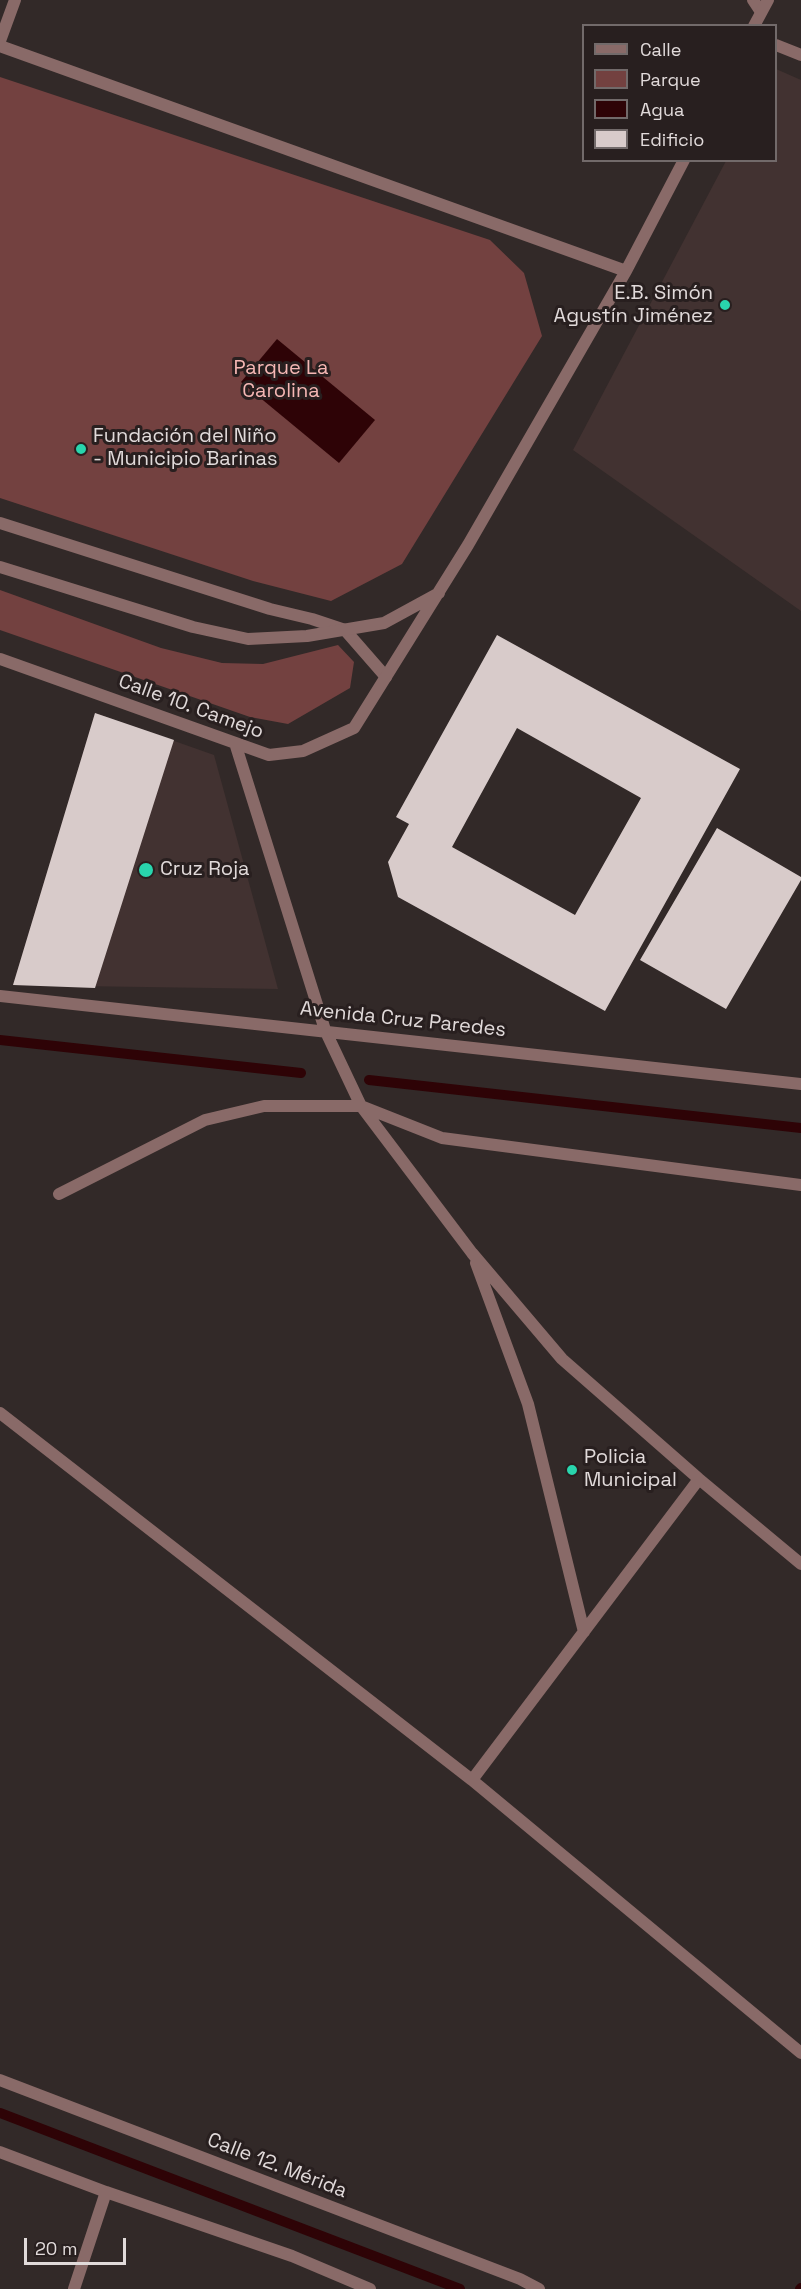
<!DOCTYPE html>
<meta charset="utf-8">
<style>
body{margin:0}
#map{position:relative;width:801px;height:2289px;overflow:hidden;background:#322928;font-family:"Space Grotesk",sans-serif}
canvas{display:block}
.legend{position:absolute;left:582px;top:24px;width:195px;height:138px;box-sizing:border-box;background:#281f1f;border:2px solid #726a6a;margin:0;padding:8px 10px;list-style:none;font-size:18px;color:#e1dada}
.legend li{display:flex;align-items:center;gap:12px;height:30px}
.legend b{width:30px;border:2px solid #726a6a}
.scale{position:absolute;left:24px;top:2238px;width:102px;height:27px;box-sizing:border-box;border:3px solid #e1dada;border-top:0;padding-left:8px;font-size:18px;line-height:21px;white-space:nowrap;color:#e1dada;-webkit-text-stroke:4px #281f1f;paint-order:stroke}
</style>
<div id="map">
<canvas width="801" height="2289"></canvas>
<ul class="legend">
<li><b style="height:8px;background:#896a68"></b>Calle</li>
<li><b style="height:16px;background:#734140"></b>Parque</li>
<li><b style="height:16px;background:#2e0306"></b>Agua</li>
<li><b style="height:16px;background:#d8cbca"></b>Edificio</li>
</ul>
<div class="scale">20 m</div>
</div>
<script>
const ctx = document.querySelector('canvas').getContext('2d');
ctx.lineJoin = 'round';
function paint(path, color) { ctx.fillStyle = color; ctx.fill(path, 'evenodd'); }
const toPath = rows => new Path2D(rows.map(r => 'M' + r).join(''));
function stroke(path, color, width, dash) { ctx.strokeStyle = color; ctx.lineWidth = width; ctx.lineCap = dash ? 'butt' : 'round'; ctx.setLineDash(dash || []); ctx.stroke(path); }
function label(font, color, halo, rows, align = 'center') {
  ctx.font = font + ' "Space Grotesk",sans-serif'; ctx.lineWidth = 6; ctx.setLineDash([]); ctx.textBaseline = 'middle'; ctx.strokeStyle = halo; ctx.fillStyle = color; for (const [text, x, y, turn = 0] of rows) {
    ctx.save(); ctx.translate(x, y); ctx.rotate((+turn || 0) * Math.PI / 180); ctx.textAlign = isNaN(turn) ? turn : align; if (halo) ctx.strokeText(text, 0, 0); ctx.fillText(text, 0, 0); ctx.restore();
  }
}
const built = toPath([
 [776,69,801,80,801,611,573,450,726,161,776,160],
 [95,713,214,755,278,989,13,985]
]);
const green = toPath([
 [0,77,490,240,524,273,542,336,402,564,331,601,253,581,0,498],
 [0,590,161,648,222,663,263,664,338,645,354,662,350,688,288,724,250,717,0,630]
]);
const water = toPath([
 [277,339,375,420,339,463,241,382]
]);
const stream = toPath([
 [0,1040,301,1073],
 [369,1080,801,1128],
 [0,2113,460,2289],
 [800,2289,801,2288]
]);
const building = toPath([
 [497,635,740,769,605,1011,398,897,388,862,409,824,396,817],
 [517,728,641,798,575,915,452,847],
 [95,713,174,740,95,988,13,985],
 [717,828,801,877,801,880,726,1009,640,960]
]);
const service = toPath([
 [753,0,761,12],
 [0,523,270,609,312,619,345,630,386,677]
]);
const minor = toPath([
 [754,26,768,0],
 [0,41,15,0],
 [776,45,801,55],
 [0,46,626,271],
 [0,567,193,627,248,639,307,636,384,623,439,593],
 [0,659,269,755,303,751,354,728,468,545,626,271,684,160],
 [235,743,325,1030,361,1106,472,1253,562,1359,699,1479,801,1564],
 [0,996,801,1084],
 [59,1194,205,1120,264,1106,361,1106,442,1138,801,1185],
 [476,1263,528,1404,584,1632],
 [0,1413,472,1780,801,2053],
 [472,1780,699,1479],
 [0,2080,520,2279,539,2289],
 [0,2152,106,2192,292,2256,370,2289],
 [74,2289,106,2192]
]);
const markers = [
 [725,305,6,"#29d5ad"],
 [81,449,6,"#29d5ad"],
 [146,870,8,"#29d5ad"],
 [572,1470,6,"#29d5ad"]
];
const poiNames = [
 ["E.B. Simón",713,294,"right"],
 ["Agustín Jiménez",713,317,"right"],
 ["Fundación del Niño",93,437],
 ["- Municipio Barinas",93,460],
 ["Cruz Roja",160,870],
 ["Policia",584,1458],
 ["Municipal",584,1481]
];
const parkNames = [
 ["Parque La",281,369],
 ["Carolina",281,392]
];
const streetNames = [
 ["Calle 10. Camejo",191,707,20],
 ["Avenida Cruz Paredes",403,1020,6],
 ["Calle 12. Mérida",277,2166,21]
];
paint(built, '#423231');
paint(green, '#734140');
paint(water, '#2e0306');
stroke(stream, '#2e0306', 10);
paint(building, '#d8cbca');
stroke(service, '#896a68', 12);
stroke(minor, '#896a68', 12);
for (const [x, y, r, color] of markers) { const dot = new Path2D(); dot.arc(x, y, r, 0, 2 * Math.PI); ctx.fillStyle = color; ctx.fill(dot); stroke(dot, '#281f1f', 2); }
label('20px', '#e1dada', '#281f1f', poiNames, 'left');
label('20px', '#f5b7b4', '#281f1f', parkNames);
label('20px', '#e1dada', '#281f1f', streetNames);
</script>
